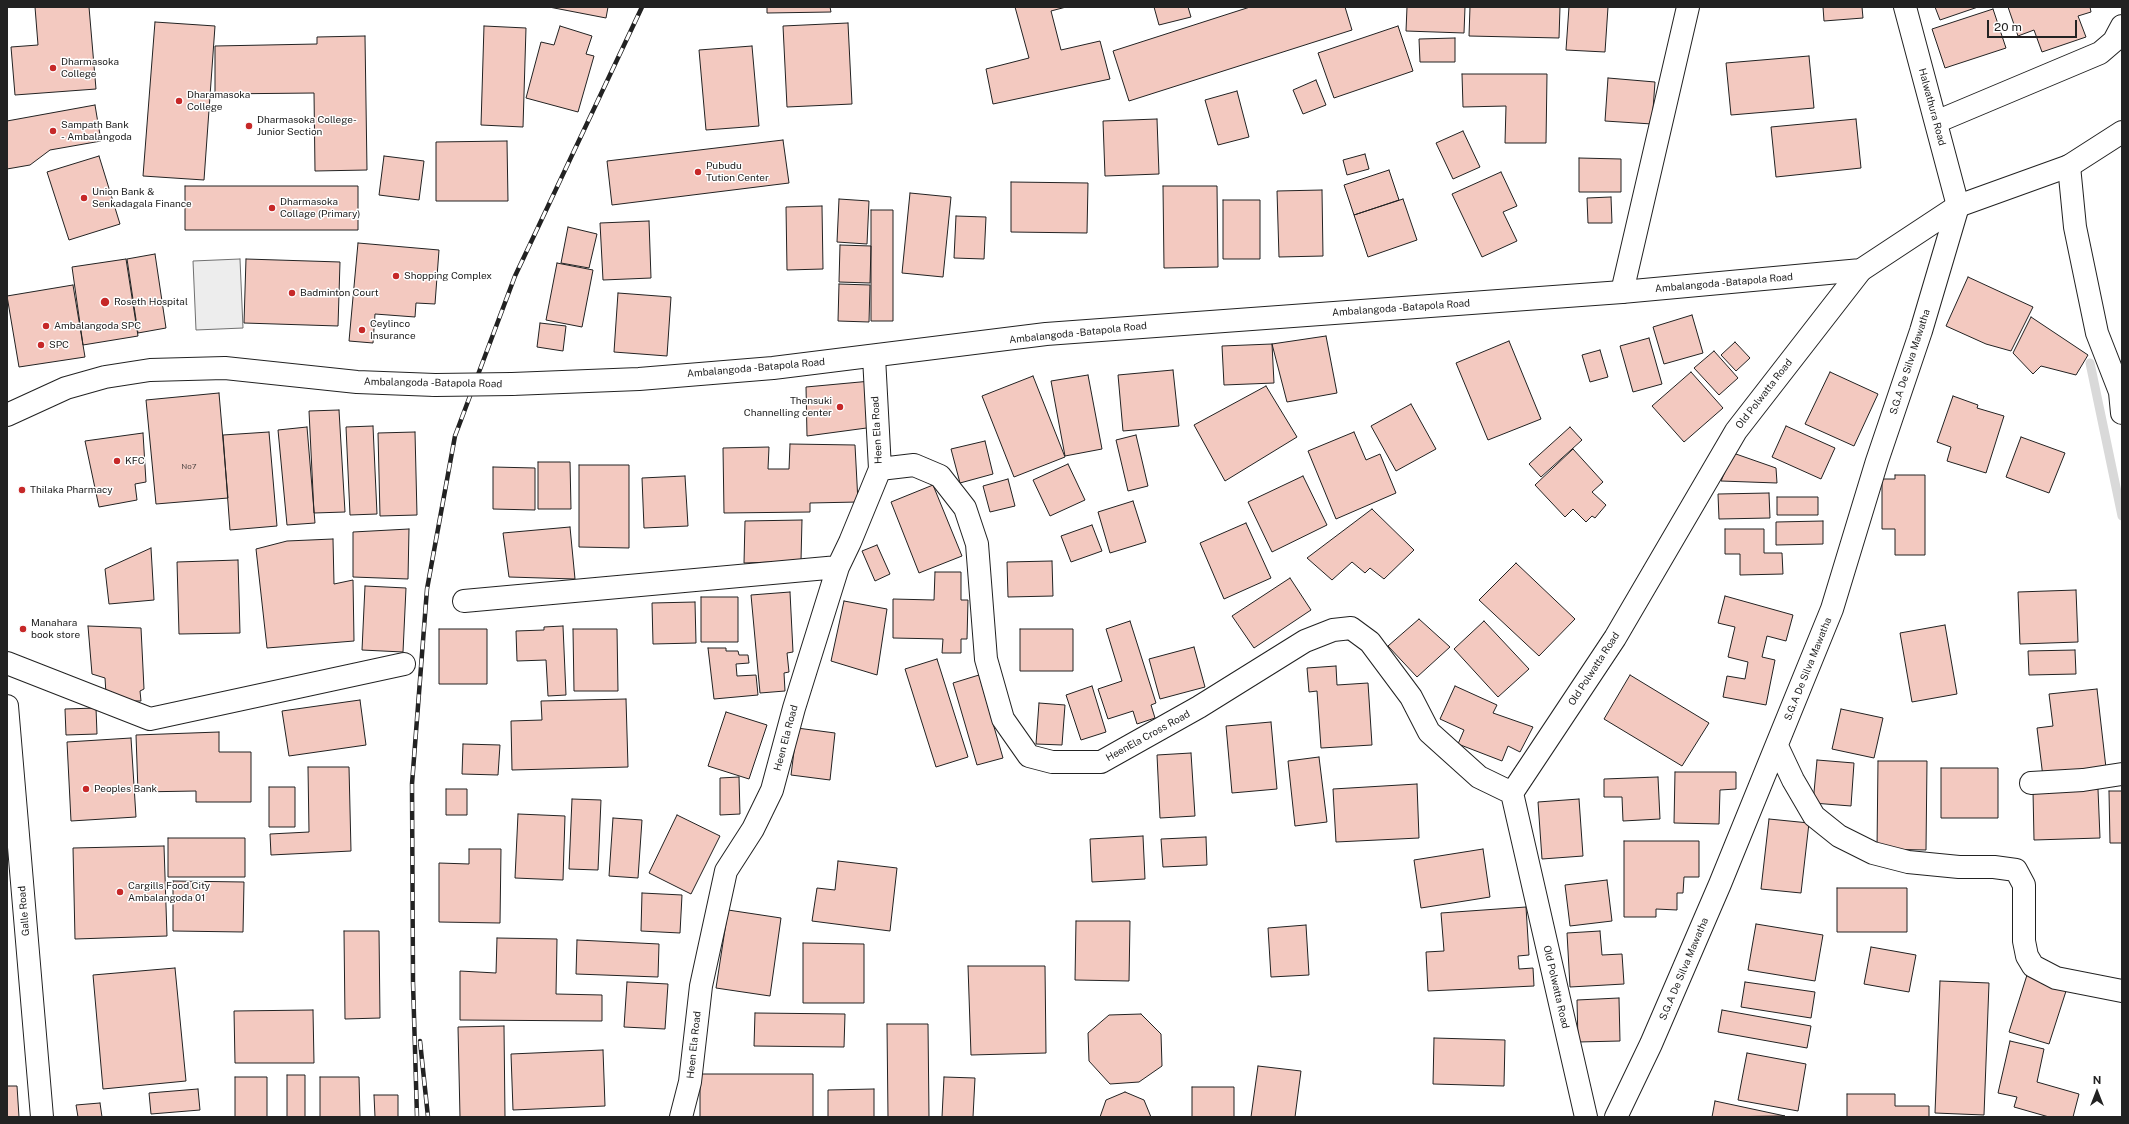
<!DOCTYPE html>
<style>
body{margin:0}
#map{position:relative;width:2129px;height:1124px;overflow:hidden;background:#fff;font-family:"Public Sans",sans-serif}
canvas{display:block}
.frame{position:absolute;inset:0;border:8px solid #222;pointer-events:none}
.north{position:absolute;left:2077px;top:1072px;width:40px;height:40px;-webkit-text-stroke:3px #fff;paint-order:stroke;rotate:0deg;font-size:11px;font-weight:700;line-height:16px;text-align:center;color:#222}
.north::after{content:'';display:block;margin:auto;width:14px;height:18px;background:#222;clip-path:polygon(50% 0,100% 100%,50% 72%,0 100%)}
.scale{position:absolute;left:1987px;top:20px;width:90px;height:18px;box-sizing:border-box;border:2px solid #222;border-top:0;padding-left:5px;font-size:12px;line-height:14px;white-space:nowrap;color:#222;-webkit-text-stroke:3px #fff;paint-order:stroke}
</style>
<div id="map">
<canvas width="2129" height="1124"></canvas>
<div class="frame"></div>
<div class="north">N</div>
<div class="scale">20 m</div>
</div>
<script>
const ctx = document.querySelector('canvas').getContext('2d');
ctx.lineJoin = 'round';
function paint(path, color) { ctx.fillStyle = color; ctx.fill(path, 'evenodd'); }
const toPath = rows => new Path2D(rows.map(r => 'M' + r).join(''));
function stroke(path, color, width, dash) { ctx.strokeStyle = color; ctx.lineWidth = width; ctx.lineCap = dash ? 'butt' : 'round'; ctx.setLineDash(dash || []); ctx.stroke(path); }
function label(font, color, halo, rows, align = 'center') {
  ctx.font = font + ' "Public Sans",sans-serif'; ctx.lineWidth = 3; ctx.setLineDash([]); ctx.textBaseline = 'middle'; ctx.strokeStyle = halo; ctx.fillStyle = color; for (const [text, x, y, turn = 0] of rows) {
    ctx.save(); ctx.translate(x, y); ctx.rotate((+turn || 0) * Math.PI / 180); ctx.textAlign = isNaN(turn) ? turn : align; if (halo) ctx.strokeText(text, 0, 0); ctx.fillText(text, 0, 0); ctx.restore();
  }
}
const parking = toPath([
 [240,259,243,328,196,330,193,261,240,259]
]);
const stream = toPath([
 [2090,363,2122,516]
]);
const building = toPath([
 [35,7,89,7,96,89,15,95,11,47,38,45,35,7],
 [549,7,608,7,606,18,549,7],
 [767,7,830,7,831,12,767,13,767,7],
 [1015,7,1066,7,1051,11,1061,50,1100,41,1110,79,993,104,986,69,1029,58,1015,7],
 [1154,7,1188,7,1191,17,1159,25,1154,7],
 [1250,7,1345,7,1352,30,1129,101,1113,51,1250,7],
 [1407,7,1465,7,1464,33,1406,31,1407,7],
 [1470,7,1560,7,1559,38,1469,36,1470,7],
 [1569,7,1608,7,1605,52,1566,50,1569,7],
 [1823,7,1862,7,1863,18,1824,21,1823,7],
 [1935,7,1978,7,1940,20,1935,7],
 [2008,7,2090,7,2091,12,2078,16,2086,37,2042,52,2034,30,2018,36,2008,7],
 [1993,9,2006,48,1945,68,1932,29,1993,9],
 [155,22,215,26,204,180,143,176,155,22],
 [848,23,852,104,787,107,783,26,848,23],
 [484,26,526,28,523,127,481,125,484,26],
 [560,26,592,36,586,54,594,56,578,112,526,98,541,42,554,45,560,26],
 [1398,26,1413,71,1334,98,1318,53,1398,26],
 [365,36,367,170,315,171,314,93,215,94,215,46,317,44,317,37,365,36],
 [1455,38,1455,62,1420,62,1419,39,1455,38],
 [752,46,759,126,706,130,699,50,752,46],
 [1809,56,1814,108,1731,115,1726,63,1809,56],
 [1462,74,1547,74,1546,143,1505,143,1506,106,1463,107,1462,74],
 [1608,78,1655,82,1652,124,1605,121,1608,78],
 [1316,80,1326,105,1303,114,1293,90,1316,80],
 [1237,91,1249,137,1218,145,1205,100,1237,91],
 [95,105,101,141,50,150,30,165,7,169,7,121,95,105],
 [1157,119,1159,174,1105,176,1103,121,1157,119],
 [1856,119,1861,168,1776,177,1771,127,1856,119],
 [1463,131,1480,167,1453,179,1436,143,1463,131],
 [783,140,789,183,612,205,607,161,783,140],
 [507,141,508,201,436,201,436,142,507,141],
 [1365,154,1369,169,1347,175,1343,160,1365,154],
 [99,156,120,224,69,240,47,172,99,156],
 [384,156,424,161,419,200,379,195,384,156],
 [1579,158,1621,159,1621,192,1579,192,1579,158],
 [1389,170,1399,200,1354,215,1344,185,1389,170],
 [1501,172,1517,206,1503,212,1517,241,1482,257,1452,194,1501,172],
 [1011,182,1088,183,1087,233,1011,232,1011,182],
 [185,186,358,186,358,230,185,230,185,186],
 [1163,186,1217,186,1218,267,1164,268,1163,186],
 [1322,190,1323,256,1279,257,1277,191,1322,190],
 [910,193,951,197,943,277,902,273,910,193],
 [1611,197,1612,223,1588,223,1587,198,1611,197],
 [839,199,869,201,867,244,837,242,839,199],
 [1403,199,1417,240,1368,257,1354,215,1403,199],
 [1223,200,1260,200,1260,259,1223,259,1223,200],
 [822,206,823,269,787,270,786,207,822,206],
 [871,210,893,210,893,321,871,321,871,210],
 [956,216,986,217,984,259,954,258,956,216],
 [649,221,651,278,603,280,600,223,649,221],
 [568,227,597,234,589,268,561,263,568,227],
 [358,243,439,250,435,304,416,303,415,317,375,314,373,343,349,341,358,243],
 [840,245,871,246,870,283,839,282,840,245],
 [155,254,166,328,138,333,127,259,155,254],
 [126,259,138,336,83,345,72,267,126,259],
 [246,259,340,262,338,326,244,323,246,259],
 [557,263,593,270,582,327,546,320,557,263],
 [1968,277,2033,307,2011,351,1986,344,1946,326,1968,277],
 [839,284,870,285,869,322,838,321,839,284],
 [73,285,85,357,19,367,7,296,73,285],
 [618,293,671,297,667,356,614,352,618,293],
 [1692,315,1703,353,1664,364,1653,327,1692,315],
 [2031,317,2088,355,2076,375,2041,366,2033,374,2013,353,2031,317],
 [540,323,566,326,563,351,537,347,540,323],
 [1326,336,1337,393,1287,402,1272,344,1326,336],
 [1649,338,1662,384,1633,392,1620,346,1649,338],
 [1509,341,1541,419,1488,440,1456,363,1509,341],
 [1735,342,1750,358,1736,371,1721,355,1735,342],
 [1272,344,1274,383,1224,385,1222,346,1272,344],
 [1600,350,1608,377,1590,382,1582,355,1600,350],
 [1714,351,1738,378,1719,395,1694,368,1714,351],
 [1173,370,1179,426,1123,431,1118,375,1173,370],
 [1691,372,1723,408,1684,442,1652,406,1691,372],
 [1830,372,1878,394,1854,446,1805,424,1830,372],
 [1088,375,1102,449,1065,456,1051,381,1088,375],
 [1033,376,1065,457,1014,477,982,396,1033,376],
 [871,381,874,427,807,436,806,387,871,381],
 [1266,386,1297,437,1225,481,1194,425,1266,386],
 [219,393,228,498,156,504,146,400,219,393],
 [1953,396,1978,405,1977,408,2004,416,1986,473,1947,461,1951,447,1937,442,1953,396],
 [1411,404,1436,449,1396,471,1371,426,1411,404],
 [339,410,345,512,314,513,309,411,339,410],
 [373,426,377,514,350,515,346,427,373,426],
 [1786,426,1835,448,1821,479,1772,457,1786,426],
 [307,427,315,523,287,525,278,430,307,427],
 [1570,427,1582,440,1541,477,1529,464,1570,427],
 [269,432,277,526,230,530,223,435,269,432],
 [415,432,417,515,380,516,378,433,415,432],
 [1354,432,1366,460,1380,454,1396,493,1336,519,1308,451,1354,432],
 [143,433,146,482,135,484,137,500,99,507,85,441,143,433],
 [1136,435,1148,486,1128,491,1116,440,1136,435],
 [2021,437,2065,453,2049,493,2006,477,2021,437],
 [985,441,993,474,960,483,951,449,985,441],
 [790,444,855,445,858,502,810,503,810,512,724,513,723,448,769,447,768,469,789,469,790,444],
 [1573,449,1603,482,1592,492,1606,505,1595,518,1592,516,1586,522,1573,509,1565,517,1535,485,1573,449],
 [1733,453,1776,468,1777,483,1721,481,1733,453],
 [538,462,570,462,571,509,538,509,538,462],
 [1068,464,1085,500,1050,516,1033,480,1068,464],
 [579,465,629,465,629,548,579,547,579,465],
 [493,467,535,468,535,510,493,509,493,467],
 [1895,475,1925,475,1925,555,1895,555,1895,529,1882,529,1882,479,1895,479,1895,475],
 [685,476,688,526,644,528,642,478,685,476],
 [1303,476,1327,525,1272,552,1248,502,1303,476],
 [1008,479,1015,506,990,512,983,486,1008,479],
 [933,485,962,556,919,573,891,502,933,485],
 [1769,493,1770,518,1719,519,1718,494,1769,493],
 [1777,497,1818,497,1818,515,1777,515,1777,497],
 [1133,501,1146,542,1110,553,1098,512,1133,501],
 [1372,509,1414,550,1384,579,1370,568,1365,573,1352,562,1332,580,1307,558,1372,509],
 [802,520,801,561,744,563,745,521,802,520],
 [1823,521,1823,544,1776,545,1776,522,1823,521],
 [1246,523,1271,578,1224,599,1200,543,1246,523],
 [1092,525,1102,551,1071,562,1061,536,1092,525],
 [570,527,575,579,509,577,503,533,570,527],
 [409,529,408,579,353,577,353,532,409,529],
 [1725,529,1764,529,1764,553,1782,553,1783,574,1740,575,1740,554,1725,554,1725,529],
 [333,539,334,584,353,580,354,641,267,648,256,549,287,541,333,539],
 [877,545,890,574,875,581,862,551,877,545],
 [151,548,154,600,109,604,105,569,151,548],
 [238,560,240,633,179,634,177,562,238,560],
 [1052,561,1053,596,1008,597,1007,562,1052,561],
 [1516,563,1575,619,1539,656,1479,600,1516,563],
 [935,572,961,572,961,600,968,600,967,639,961,639,961,653,942,653,943,639,893,638,893,599,934,600,935,572],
 [1290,578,1311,610,1254,648,1232,616,1290,578],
 [365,586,406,588,403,652,362,650,365,586],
 [2076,590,2078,642,2020,644,2018,592,2076,590],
 [790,592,793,652,787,653,789,672,784,673,785,691,760,693,751,595,790,592],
 [1725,596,1793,615,1786,641,1767,636,1762,657,1775,660,1766,705,1723,697,1727,676,1745,679,1748,662,1728,657,1735,627,1718,623,1725,596],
 [701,597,738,597,738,642,701,642,701,597],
 [844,601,887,609,877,675,831,661,844,601],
 [695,602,696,643,653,644,652,603,695,602],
 [1419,619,1450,647,1417,677,1388,646,1419,619],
 [1130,621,1156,703,1151,705,1155,718,1137,724,1133,711,1108,719,1098,689,1122,681,1106,629,1130,621],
 [1484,621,1529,669,1498,697,1454,649,1484,621],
 [1945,625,1957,694,1912,702,1900,633,1945,625],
 [88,626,141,628,144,689,140,691,141,701,124,701,106,694,105,678,92,674,88,626],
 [563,626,566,695,548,696,546,660,517,661,516,631,544,630,544,627,563,626],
 [439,629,487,629,487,684,439,684,439,629],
 [573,629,617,629,618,691,574,691,573,629],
 [1020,629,1073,629,1073,671,1020,671,1020,629],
 [1194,647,1205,687,1160,699,1149,659,1194,647],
 [708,648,726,648,726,651,738,651,739,655,748,655,749,663,736,664,737,676,756,675,758,695,714,699,708,648],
 [2075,650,2076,674,2029,675,2028,651,2075,650],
 [937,659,968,757,936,767,905,669,937,659],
 [1336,666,1337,685,1368,683,1372,745,1321,748,1317,691,1309,692,1307,668,1336,666],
 [979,675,1003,758,977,765,953,683,979,675],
 [1630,675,1709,723,1682,766,1604,719,1630,675],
 [1092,686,1106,732,1081,740,1066,695,1092,686],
 [1455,686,1497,705,1493,713,1533,727,1520,752,1508,746,1502,761,1458,744,1464,730,1440,719,1455,686],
 [2097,689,2106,768,2043,777,2037,728,2053,726,2049,694,2097,689],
 [626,699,628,767,512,770,511,721,542,720,541,701,626,699],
 [360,700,366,745,289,756,282,711,360,700],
 [1039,703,1065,705,1062,745,1036,744,1039,703],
 [96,708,97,734,66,735,65,709,96,708],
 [1841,709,1883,718,1874,758,1832,749,1841,709],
 [726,712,767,725,749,779,708,766,726,712],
 [1271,722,1277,789,1232,793,1226,726,1271,722],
 [797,728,835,733,830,780,791,775,797,728],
 [219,732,219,752,251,752,251,802,196,802,196,791,138,792,136,735,219,732],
 [131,738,136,817,71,821,67,742,131,738],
 [463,744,500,745,498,775,462,774,463,744],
 [1191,753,1195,816,1160,818,1157,755,1191,753],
 [1319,757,1327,822,1295,826,1288,761,1319,757],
 [1817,760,1854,763,1851,806,1813,803,1817,760],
 [1878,761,1927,761,1926,850,1877,849,1878,761],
 [308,767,349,767,351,851,271,855,270,834,309,832,308,767],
 [1941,768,1998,768,1998,818,1941,818,1941,768],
 [1675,772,1736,772,1736,789,1720,790,1719,824,1674,823,1675,772],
 [739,777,740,814,720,815,720,778,739,777],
 [1658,777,1660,819,1623,821,1622,797,1604,797,1604,779,1658,777],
 [1417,784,1419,838,1336,842,1333,789,1417,784],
 [269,787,295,787,295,827,269,827,269,787],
 [446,789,467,789,467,815,446,815,446,789],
 [2098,789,2100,838,2034,840,2033,791,2098,789],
 [2109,791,2122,791,2122,843,2110,843,2109,791],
 [572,799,601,800,598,870,569,869,572,799],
 [1579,799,1583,856,1542,859,1538,802,1579,799],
 [518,814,565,816,563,880,515,878,518,814],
 [677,815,720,836,691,894,649,873,677,815],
 [613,818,642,820,638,878,609,876,613,818],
 [1769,819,1809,823,1801,893,1761,889,1769,819],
 [1143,836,1145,879,1092,882,1090,839,1143,836],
 [1206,837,1207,865,1163,867,1161,839,1206,837],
 [168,838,245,838,245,877,168,877,168,838],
 [1624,841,1699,841,1699,877,1684,877,1683,893,1677,893,1677,910,1656,909,1656,917,1624,917,1624,841],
 [164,846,167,936,75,939,73,848,164,846],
 [469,849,501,849,500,923,439,922,439,863,469,864,469,849],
 [1483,849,1490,897,1421,908,1414,860,1483,849],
 [838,861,897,868,890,931,812,921,817,888,835,890,838,861],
 [1607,880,1612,921,1570,926,1565,885,1607,880],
 [173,881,244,882,243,932,173,931,173,881],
 [1837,888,1907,888,1907,932,1837,932,1837,888],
 [642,893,682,895,680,933,641,931,642,893],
 [1526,907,1529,955,1518,956,1519,969,1533,968,1534,986,1428,991,1426,952,1444,951,1441,913,1526,907],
 [728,910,781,918,770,996,716,988,728,910],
 [1076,921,1130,921,1129,981,1075,980,1076,921],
 [1756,924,1823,935,1815,981,1748,970,1756,924],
 [1306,925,1309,975,1271,977,1268,928,1306,925],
 [344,931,379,931,380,1018,345,1019,344,931],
 [1600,931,1602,955,1622,954,1624,984,1570,987,1567,933,1600,931],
 [497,938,557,939,556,994,602,995,602,1021,460,1020,460,971,496,973,497,938],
 [577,940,659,944,658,977,576,974,577,940],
 [803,943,864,944,864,1003,803,1003,803,943],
 [1871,947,1916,955,1909,992,1864,984,1871,947],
 [968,966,1045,966,1046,1053,971,1055,968,966],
 [175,968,186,1081,103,1089,93,975,175,968],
 [2027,975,2067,988,2049,1044,2009,1032,2027,975],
 [1940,981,1989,983,1984,1115,1935,1113,1940,981],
 [627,982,668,984,665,1029,624,1027,627,982],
 [1745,982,1815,992,1811,1018,1741,1007,1745,982],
 [1619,998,1620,1041,1578,1042,1577,1000,1619,998],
 [313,1010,314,1063,235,1063,234,1011,313,1010],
 [1722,1010,1811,1026,1807,1048,1718,1032,1722,1010],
 [755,1013,845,1014,844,1047,754,1046,755,1013],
 [1141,1014,1161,1034,1162,1066,1139,1082,1110,1084,1089,1061,1088,1033,1109,1015,1141,1014],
 [887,1024,928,1024,929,1117,888,1117,887,1024],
 [504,1026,505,1117,460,1117,458,1027,504,1026],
 [1434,1038,1505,1040,1504,1086,1433,1084,1434,1038],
 [2010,1041,2044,1049,2037,1082,2079,1094,2073,1117,2049,1117,2014,1107,2017,1097,1998,1093,2010,1041],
 [603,1050,605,1106,513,1110,511,1054,603,1050],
 [1747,1053,1806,1064,1798,1111,1738,1100,1747,1053],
 [1258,1066,1301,1071,1295,1117,1251,1117,1258,1066],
 [700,1074,813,1074,813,1117,700,1117,700,1074],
 [287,1075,305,1075,305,1117,287,1117,287,1075],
 [235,1077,267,1077,267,1117,235,1117,235,1077],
 [320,1077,359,1077,360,1117,320,1117,320,1077],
 [944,1077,975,1078,973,1117,942,1117,944,1077],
 [7,1086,17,1086,19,1117,7,1117,7,1086],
 [1192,1087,1234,1087,1234,1117,1192,1117,1192,1087],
 [198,1089,200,1110,151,1114,149,1093,198,1089],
 [874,1089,874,1117,828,1117,828,1090,874,1089],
 [1125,1092,1144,1100,1151,1117,1100,1117,1106,1100,1125,1092],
 [1847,1094,1895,1094,1895,1106,1929,1106,1929,1117,1847,1117,1847,1094],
 [374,1095,398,1095,398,1117,375,1117,374,1095],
 [1715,1101,1785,1116,1712,1117,1715,1101],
 [100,1103,102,1117,78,1117,76,1105,100,1103]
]);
const street = toPath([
 [1936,122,2100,53,2114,41,2122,26],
 [2069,166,2075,227,2097,333,2120,392,2122,413],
 [1622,292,1688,7],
 [880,469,914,465,940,476,965,508,977,544,986,659,1003,719,1029,756,1052,762,1101,762,1199,707,1305,641,1333,630,1351,628,1370,642,1411,697,1429,732,1479,777,1512,793],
 [464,601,838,567],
 [7,663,150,719,404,664],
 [1777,746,1793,780,1814,816,1839,836,1873,853,1908,862,1959,867,1994,867,2016,870,2024,885,2024,941,2027,956,2033,966,2056,978,2122,991],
 [2031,783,2083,780,2122,774],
 [681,1117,690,1082,701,986,726,871,753,829,772,790,794,708,838,567,850,542,880,469,874,357],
 [1586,1117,1512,793,1615,638,1736,431,1861,270],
 [1616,1117,1651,1044,1720,884,1832,609,1877,461,1921,331,1958,206,1905,7]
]);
const secondary = toPath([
 [512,384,639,379,773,368,1046,334,1622,292,1861,270,1958,206,2069,166,2122,132],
 [7,415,66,388,105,377,150,370,225,368,357,382,435,385]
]);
const highway = toPath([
 [7,706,42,1117]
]);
const rail = toPath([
 [420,1041,428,1117],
 [417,1117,413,982,412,784,427,589,455,436,515,276,642,7]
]);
const secondaryBridge = toPath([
 [435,385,512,384]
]);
const markers = [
 [53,68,4,"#c62828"],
 [179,101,4,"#c62828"],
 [249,126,4,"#c62828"],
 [53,131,4,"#c62828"],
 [698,172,4,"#c62828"],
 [84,198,4,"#c62828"],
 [272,208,4,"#c62828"],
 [396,276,4,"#c62828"],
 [292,293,4,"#c62828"],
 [105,302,5,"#c62828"],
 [46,326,4,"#c62828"],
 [362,330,4,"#c62828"],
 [41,345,4,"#c62828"],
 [840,407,4,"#c62828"],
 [117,461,4,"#c62828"],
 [22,490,4,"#c62828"],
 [23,629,4,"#c62828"],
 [86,789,4,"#c62828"],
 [120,892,4,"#c62828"]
];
const numberNames = [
 ["No7",189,467]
];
const poiNames = [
 ["Dharmasoka",61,62],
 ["College",61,74],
 ["Dharamasoka",187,95],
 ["College",187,107],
 ["Dharmasoka College-",257,120],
 ["Junior Section",257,132],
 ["Sampath Bank",61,125],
 ["- Ambalangoda",61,137],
 ["Pubudu",706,166],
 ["Tution Center",706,178],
 ["Union Bank &",92,192],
 ["Senkadagala Finance",92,204],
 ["Dharmasoka",280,202],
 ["Collage (Primary)",280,214],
 ["Shopping Complex",404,276],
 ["Badminton Court",300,293],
 ["Roseth Hospital",114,302],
 ["Ceylinco",370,324],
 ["Insurance",370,336],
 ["Ambalangoda SPC",54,326],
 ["SPC",49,345],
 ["Thensuki",832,401,"right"],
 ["Channelling center",832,413,"right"],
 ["KFC",125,461],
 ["Thilaka Pharmacy",30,490],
 ["Manahara",31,623],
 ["book store",31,635],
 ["Peoples Bank",94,789],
 ["Cargills Food City",128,886],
 ["Ambalangoda 01",128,898]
];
const streetNames = [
 ["Halwathura Road",1932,107,75],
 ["Ambalangoda -Batapola Road",1724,283,-5],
 ["Ambalangoda -Batapola Road",1401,308,-4],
 ["Ambalangoda -Batapola Road",1078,333,-6],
 ["S.G.A De Silva Mawatha",1910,362,-72],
 ["Ambalangoda -Batapola Road",756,368,-5],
 ["Ambalangoda -Batapola Road",433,383,1],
 ["Old Polwatta Road",1764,394,-52],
 ["Heen Ela Road",877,430,-93],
 ["Old Polwatta Road",1594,669,-57],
 ["S.G.A De Silva Mawatha",1808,669,-68],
 ["HeenEla Cross Road",1148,736,-29],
 ["Heen Ela Road",786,738,-75],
 ["Galle Road",24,911,-95],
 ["S.G.A De Silva Mawatha",1684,969,-67],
 ["Old Polwatta Road",1556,987,77],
 ["Heen Ela Road",694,1045,-84]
];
paint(parking, '#ededed');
stroke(parking, '#6f6f6f', 1);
stroke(stream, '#d9d9d9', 9);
paint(building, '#f3c9c0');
stroke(building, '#222', 1);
stroke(street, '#222', 24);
stroke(secondary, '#222', 24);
stroke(highway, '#222', 24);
stroke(street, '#fff', 22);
stroke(secondary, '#fff', 22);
stroke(highway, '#fff', 22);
stroke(rail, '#222', 4.5);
stroke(rail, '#fff', 3, [9]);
stroke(secondaryBridge, '#222', 24, []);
stroke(secondaryBridge, '#fff', 22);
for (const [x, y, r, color] of markers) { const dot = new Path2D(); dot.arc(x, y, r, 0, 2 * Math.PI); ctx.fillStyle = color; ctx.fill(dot); stroke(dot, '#fff', 1.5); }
label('8px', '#564c4a', null, numberNames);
label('10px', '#222', '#fff', poiNames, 'left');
label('10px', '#222', '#fff', streetNames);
</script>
